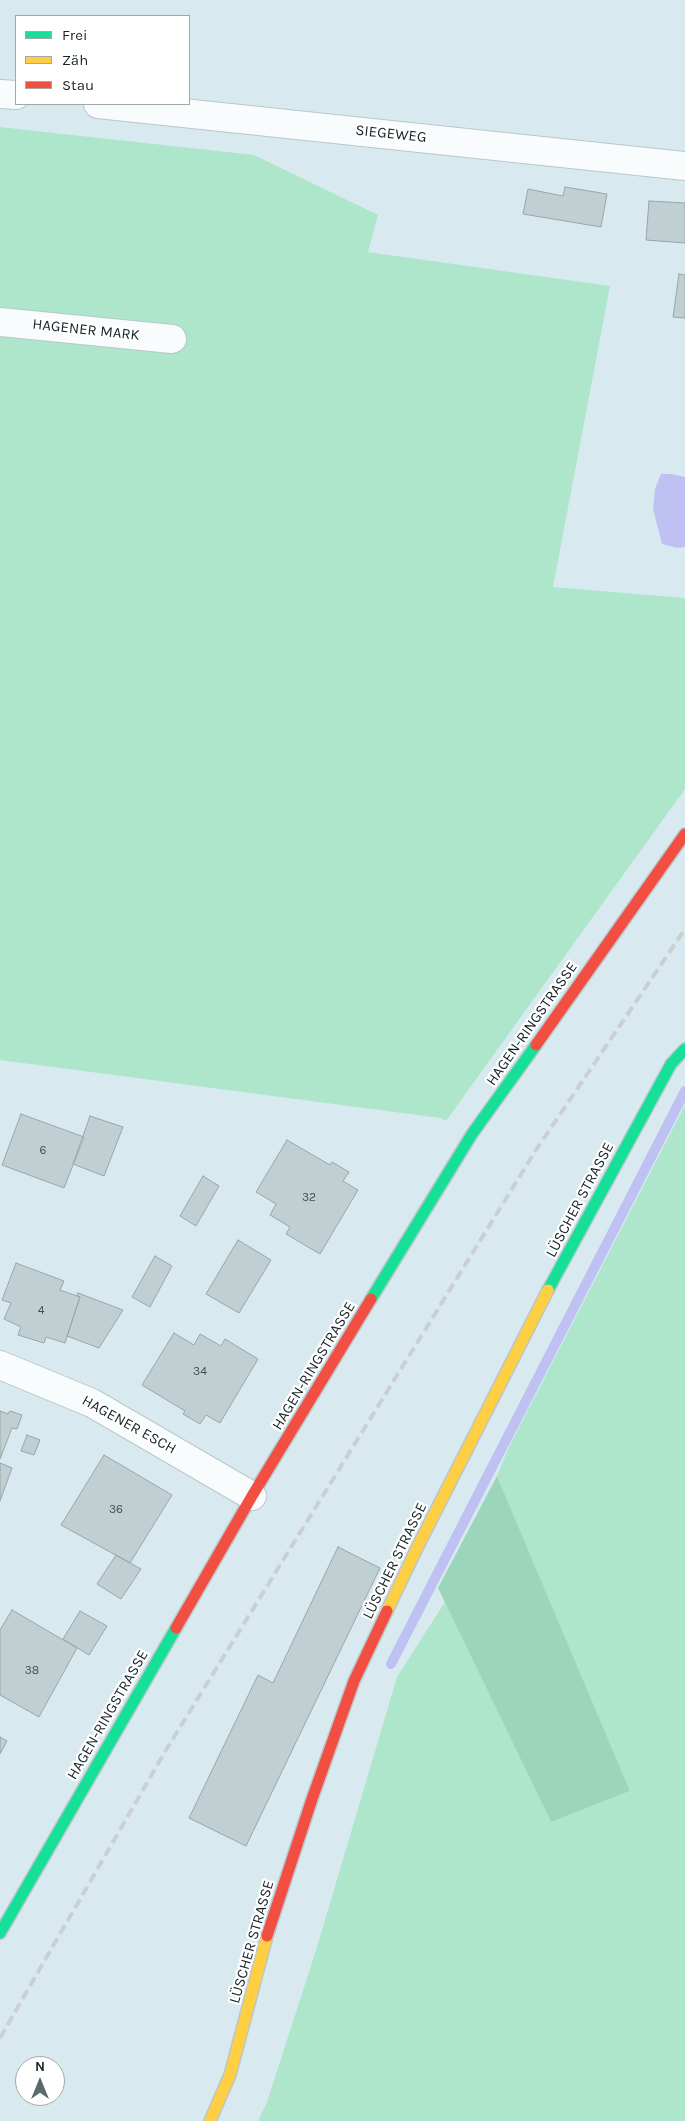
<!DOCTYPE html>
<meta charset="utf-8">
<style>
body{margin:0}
#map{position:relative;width:685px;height:2121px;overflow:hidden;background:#d8eaf0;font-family:Karla,sans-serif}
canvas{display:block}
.legend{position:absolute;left:15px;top:15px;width:175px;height:90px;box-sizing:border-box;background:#fff;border:1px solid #a2a7a9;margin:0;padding:6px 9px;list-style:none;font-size:15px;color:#172327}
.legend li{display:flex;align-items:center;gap:10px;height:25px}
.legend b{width:25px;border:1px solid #a2a7a9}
.north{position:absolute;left:15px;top:2056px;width:50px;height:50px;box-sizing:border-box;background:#fff;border:1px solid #a2a7a9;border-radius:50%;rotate:0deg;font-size:14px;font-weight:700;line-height:20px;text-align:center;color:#172327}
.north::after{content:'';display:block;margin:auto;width:18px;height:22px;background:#5b696d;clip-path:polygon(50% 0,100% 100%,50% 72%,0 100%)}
</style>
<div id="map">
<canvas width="685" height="2121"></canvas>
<ul class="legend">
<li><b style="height:6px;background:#16e098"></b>Frei</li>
<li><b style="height:6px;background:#ffcf43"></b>Zäh</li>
<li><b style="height:6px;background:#f24e42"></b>Stau</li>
</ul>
<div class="north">N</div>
</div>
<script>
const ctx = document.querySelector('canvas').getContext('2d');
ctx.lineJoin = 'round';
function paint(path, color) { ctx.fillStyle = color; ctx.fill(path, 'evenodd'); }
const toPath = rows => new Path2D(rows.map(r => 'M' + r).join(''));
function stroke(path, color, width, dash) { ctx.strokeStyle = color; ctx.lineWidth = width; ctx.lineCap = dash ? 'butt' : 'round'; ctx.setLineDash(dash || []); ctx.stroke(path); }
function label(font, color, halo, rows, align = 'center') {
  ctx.font = font + ' Karla,sans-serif'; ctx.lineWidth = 4.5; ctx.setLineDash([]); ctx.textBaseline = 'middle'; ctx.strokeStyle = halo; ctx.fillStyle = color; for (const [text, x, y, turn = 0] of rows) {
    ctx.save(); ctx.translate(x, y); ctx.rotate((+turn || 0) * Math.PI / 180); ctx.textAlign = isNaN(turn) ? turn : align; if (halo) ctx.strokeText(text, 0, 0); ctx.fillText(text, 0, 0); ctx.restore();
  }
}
const green = toPath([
 [0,127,254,155,378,215,368,252,610,286,553,587,685,598,685,789,446,1121,440,1118,0,1060],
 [685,1105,685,2121,258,2121,267,2102,317,1947,397,1677,445,1602,551,1822,630,1791,497,1476,509,1447]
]);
const forest = toPath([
 [497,1476,630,1791,551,1822,438,1588]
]);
const water = toPath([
 [661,474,672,474,685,477,685,547,677,548,662,544,653,509,655,489]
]);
const stream = toPath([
 [391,1664,685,1091]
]);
const building = toPath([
 [565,187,607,194,601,227,523,214,528,189,563,196,565,187],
 [649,201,685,203,685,243,646,240,649,201],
 [679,274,685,275,685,318,673,317,679,274],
 [21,1114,84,1137,64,1188,2,1165,21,1114],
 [90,1116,123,1127,104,1176,73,1164,90,1116],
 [287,1140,330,1165,332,1162,349,1172,343,1181,358,1190,320,1254,286,1234,290,1227,270,1215,276,1204,256,1192,287,1140],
 [203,1176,219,1186,196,1226,180,1216,203,1176],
 [238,1240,271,1260,239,1313,206,1294,238,1240],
 [155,1256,172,1266,150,1307,132,1297,155,1256],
 [16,1263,64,1281,60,1290,80,1297,65,1343,46,1337,44,1343,18,1335,21,1327,4,1319,11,1303,2,1300,16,1263],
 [78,1293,123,1310,99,1348,67,1336,80,1297,77,1296,78,1293],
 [174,1333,194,1345,200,1334,221,1346,225,1339,258,1359,220,1423,206,1415,200,1424,183,1414,185,1411,142,1385,174,1333],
 [0,1411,8,1414,10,1411,22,1415,17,1429,12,1428,0,1459,0,1411],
 [27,1435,40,1440,34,1455,21,1451,27,1435],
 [104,1455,172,1495,130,1563,61,1525,104,1455],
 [0,1463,12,1468,0,1501,0,1463],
 [338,1547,380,1568,246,1846,189,1818,258,1675,273,1683,338,1547],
 [116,1555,141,1569,121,1599,97,1584,116,1555],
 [12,1610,77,1648,39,1717,0,1695,0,1630,12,1610],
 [80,1611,107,1626,89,1655,63,1639,80,1611],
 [0,1737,7,1741,0,1754,0,1737]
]);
const street = toPath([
 [0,94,16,95],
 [98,104,685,166],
 [0,322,172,339],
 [0,1365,92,1403,252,1496]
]);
const fast = toPath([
 [548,1290,671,1064,685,1049],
 [371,1299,472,1134,536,1045],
 [0,1933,176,1628]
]);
const slow = toPath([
 [387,1611,418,1546,548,1290],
 [210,2121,230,2075,267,1936]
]);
const jam = toPath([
 [536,1045,685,834],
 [176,1628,252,1496,371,1299],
 [267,1936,312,1799,354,1681,387,1611]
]);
const rail = toPath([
 [0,2038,166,1750,536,1150,685,929]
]);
const numberNames = [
 ["6",43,1151],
 ["32",309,1198],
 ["4",41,1311],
 ["34",200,1372],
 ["36",116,1510],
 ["38",32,1671]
];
const streetNames = [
 ["SIEGEWEG",391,134,6],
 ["HAGENER MARK",86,330,6],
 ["HAGEN-RINGSTRASSE",532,1024,-55],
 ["LÜSCHER STRASSE",580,1200,-62],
 ["HAGEN-RINGSTRASSE",314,1366,-59],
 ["HAGENER ESCH",129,1425,29],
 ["LÜSCHER STRASSE",395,1561,-64],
 ["HAGEN-RINGSTRASSE",108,1715,-60],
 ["LÜSCHER STRASSE",252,1942,-74]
];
paint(green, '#ade6ca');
paint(forest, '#9cd6ba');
paint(water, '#bfc1f2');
stroke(stream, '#bfc1f2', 10);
paint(building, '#c0cfd1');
stroke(building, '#98a6a8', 1);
stroke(street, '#b9c7cc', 30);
stroke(fast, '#b9c7cc', 14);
stroke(slow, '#b9c7cc', 14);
stroke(jam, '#b9c7cc', 14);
stroke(street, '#f9fcfd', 28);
stroke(fast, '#16e098', 11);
stroke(slow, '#ffcf43', 11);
stroke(jam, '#f24e42', 11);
stroke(rail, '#cad0d1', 4, [10, 5]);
label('12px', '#414e52', null, numberNames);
label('15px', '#172327', '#fff', streetNames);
</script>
